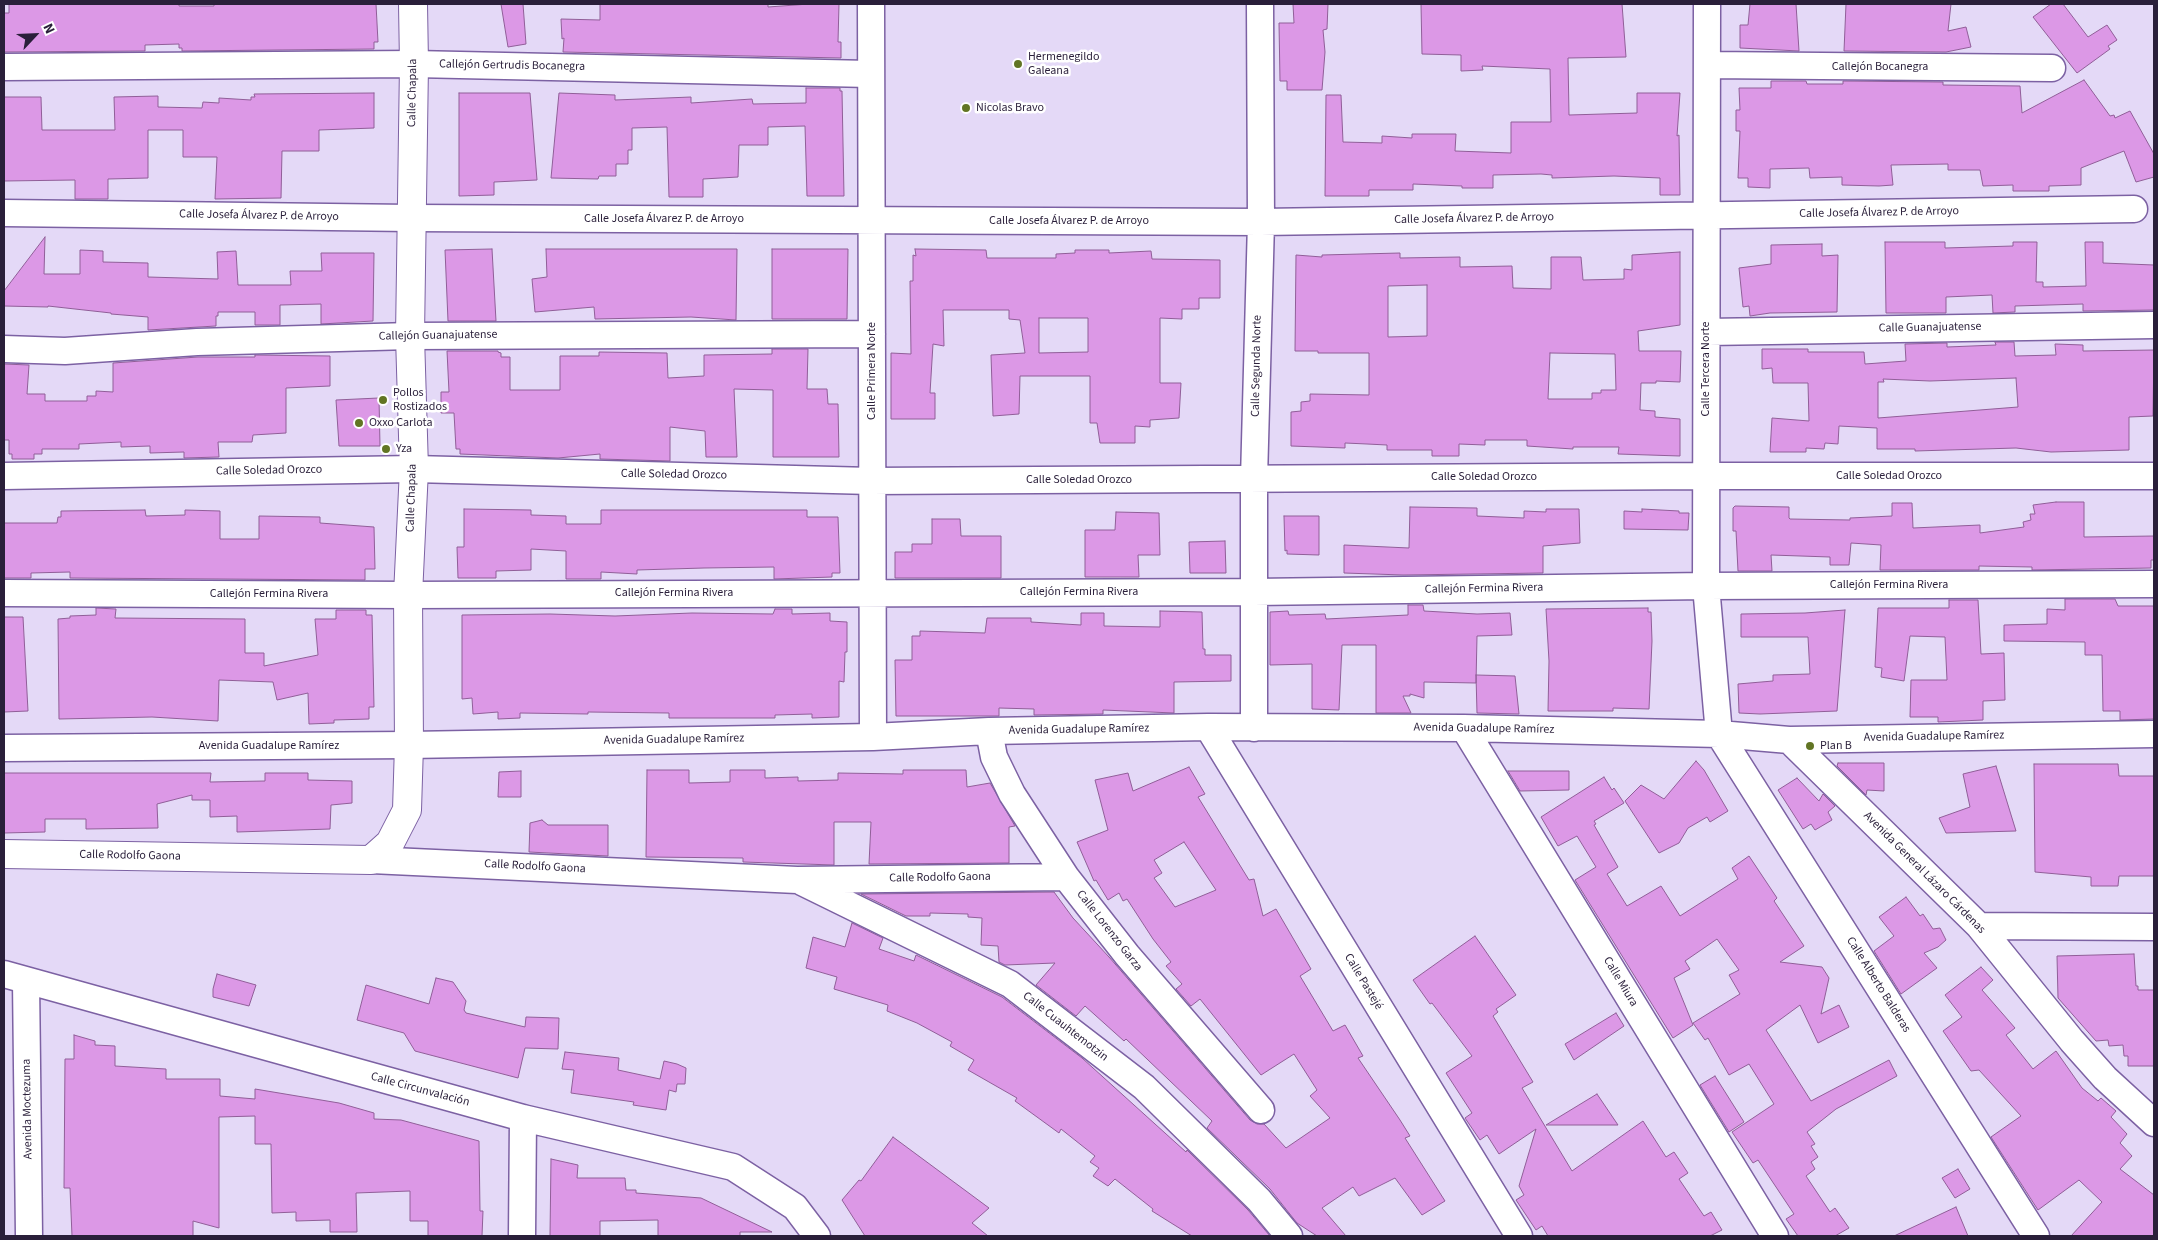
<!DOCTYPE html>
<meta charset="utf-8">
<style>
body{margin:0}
#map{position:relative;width:2158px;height:1240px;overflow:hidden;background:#e4d9f7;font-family:"Source Sans 3",sans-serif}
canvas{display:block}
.frame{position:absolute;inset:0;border:5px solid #2a1f3a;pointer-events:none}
.north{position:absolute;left:10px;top:10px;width:50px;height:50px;-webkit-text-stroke:4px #fff;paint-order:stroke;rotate:65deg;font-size:14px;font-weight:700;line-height:20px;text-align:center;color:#2a1f3a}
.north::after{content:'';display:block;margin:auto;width:18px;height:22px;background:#2a1f3a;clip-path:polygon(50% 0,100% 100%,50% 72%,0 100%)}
</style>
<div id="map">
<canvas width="2158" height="1240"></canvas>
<div class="frame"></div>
<div class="north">N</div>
</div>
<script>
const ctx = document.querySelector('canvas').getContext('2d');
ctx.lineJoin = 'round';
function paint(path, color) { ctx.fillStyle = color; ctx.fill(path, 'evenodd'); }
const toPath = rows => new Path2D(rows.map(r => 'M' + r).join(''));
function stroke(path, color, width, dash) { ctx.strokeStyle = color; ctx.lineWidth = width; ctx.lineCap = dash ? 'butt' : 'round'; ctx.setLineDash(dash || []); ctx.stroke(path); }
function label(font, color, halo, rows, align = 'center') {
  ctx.font = font + ' "Source Sans 3",sans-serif'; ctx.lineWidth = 5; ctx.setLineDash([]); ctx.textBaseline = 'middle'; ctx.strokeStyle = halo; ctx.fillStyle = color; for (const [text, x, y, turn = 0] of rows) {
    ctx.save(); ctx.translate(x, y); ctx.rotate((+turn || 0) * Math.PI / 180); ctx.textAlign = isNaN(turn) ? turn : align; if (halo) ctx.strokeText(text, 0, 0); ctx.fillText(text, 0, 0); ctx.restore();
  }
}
const building = toPath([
 [9,4,179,4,179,6,214,6,214,4,376,4,378,42,374,42,374,49,182,51,182,48,179,48,179,44,145,45,145,51,4,52,4,13,9,13,9,4],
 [501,4,523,4,526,44,508,47,501,4],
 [600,4,768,4,768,7,809,4,839,4,838,42,841,42,841,58,563,52,564,38,562,39,561,19,600,20,600,4],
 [1293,4,1328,4,1327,29,1323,30,1325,52,1322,90,1287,90,1287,81,1280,81,1279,23,1294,23,1293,4],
 [1421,4,1622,4,1626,57,1568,58,1569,115,1637,113,1637,93,1680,93,1677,136,1679,135,1680,195,1660,195,1660,178,1614,176,1552,178,1552,175,1541,174,1493,175,1493,188,1462,188,1462,186,1413,184,1413,190,1369,190,1369,196,1325,196,1326,95,1341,95,1343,142,1382,143,1382,136,1412,138,1412,134,1456,134,1455,151,1511,153,1511,122,1551,122,1550,69,1482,66,1483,70,1461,71,1461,55,1422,54,1421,4],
 [1750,4,1796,4,1799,51,1740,48,1740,25,1748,25,1750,4],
 [1846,4,1951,4,1948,31,1966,27,1971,47,1946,52,1844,51,1846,4],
 [2051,4,2063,4,2088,37,2107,25,2117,40,2108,46,2110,49,2077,73,2033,17,2051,4],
 [2084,80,2110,116,2114,115,2115,118,2130,111,2154,154,2154,177,2136,182,2124,151,2081,168,2081,185,2049,186,2049,191,2013,191,2013,185,1983,186,1980,170,1948,170,1948,164,1891,165,1893,185,1879,186,1842,185,1842,177,1810,178,1809,168,1770,169,1770,188,1748,187,1748,178,1738,178,1740,131,1736,131,1736,110,1740,110,1739,88,1771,88,1771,81,1806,81,1807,84,1843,84,1843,81,1943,82,1943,85,2020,86,2022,113,2084,80],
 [806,88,840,88,840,91,842,91,844,196,807,196,805,126,768,127,768,145,739,145,738,177,703,179,703,197,669,197,667,127,632,128,632,150,628,150,628,164,616,164,616,176,599,176,598,179,551,178,559,93,615,95,615,100,691,97,691,103,752,99,753,104,806,103,806,88],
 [374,93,374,128,319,130,319,151,282,151,281,198,215,199,217,157,183,157,183,130,148,130,148,178,108,179,108,199,75,199,75,180,4,181,4,97,41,97,42,130,115,130,114,97,158,96,158,107,202,108,203,102,219,103,219,98,251,100,251,97,255,97,254,94,374,93],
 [459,93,530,93,537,180,494,182,494,195,459,196,459,93],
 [45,237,44,274,80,274,80,250,103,251,103,262,148,263,148,277,218,279,217,252,236,251,238,285,291,285,290,271,322,271,321,253,374,253,373,321,321,324,321,304,280,305,280,325,255,325,255,312,218,312,218,316,216,316,216,326,148,330,148,317,111,314,111,313,48,306,48,307,4,306,4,291,45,237],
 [1885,242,1945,242,1945,248,2013,246,2013,242,2037,242,2036,282,2043,282,2043,287,2086,286,2085,242,2103,242,2103,263,2154,265,2154,310,2083,311,2083,304,2015,306,2015,312,1993,313,1992,295,1946,297,1946,313,1886,313,1885,242],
 [1822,244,1822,256,1838,255,1837,312,1770,313,1750,316,1749,306,1743,307,1739,268,1771,264,1771,245,1822,244],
 [492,249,496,321,448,321,445,250,492,249],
 [546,249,737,249,736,320,691,317,595,319,594,307,535,312,532,279,547,277,546,249],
 [772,249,848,249,847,319,772,319,772,249],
 [915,249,986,250,987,258,1056,258,1056,254,1075,253,1075,250,1109,250,1109,253,1151,251,1152,259,1220,260,1220,298,1199,298,1199,309,1182,309,1182,319,1160,318,1160,383,1181,383,1179,418,1150,420,1150,427,1135,426,1135,443,1100,443,1097,423,1090,423,1090,376,1020,376,1019,414,993,416,991,355,1025,353,1020,320,1009,319,1009,310,943,310,944,346,933,344,930,393,935,393,935,419,891,419,891,353,911,354,910,281,913,281,913,255,916,256,915,249],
 [1039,318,1088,318,1088,352,1039,353,1039,318],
 [1680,252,1680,325,1638,331,1639,351,1681,351,1680,382,1656,381,1656,383,1641,383,1640,410,1655,411,1655,417,1680,419,1680,456,1618,454,1619,447,1573,447,1573,449,1527,446,1527,440,1485,440,1485,445,1459,444,1459,456,1432,456,1432,450,1387,450,1387,445,1367,444,1345,443,1345,448,1291,446,1291,412,1301,411,1301,402,1310,401,1310,394,1369,395,1369,353,1318,353,1318,351,1295,351,1296,255,1322,257,1322,255,1400,253,1400,258,1460,257,1460,267,1512,266,1513,288,1551,289,1551,257,1581,257,1583,280,1624,279,1624,269,1632,270,1632,255,1680,252],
 [1427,285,1427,336,1388,337,1388,286,1427,285],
 [1550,353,1615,354,1616,390,1601,390,1601,393,1592,393,1592,399,1548,399,1550,353],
 [1995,342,2014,342,2015,356,2056,355,2055,344,2083,345,2083,351,2154,350,2153,416,2129,417,2129,450,2051,452,2016,448,1915,451,1915,449,1877,449,1877,428,1839,426,1838,444,1825,443,1824,449,1806,448,1806,452,1770,452,1772,418,1809,421,1808,383,1773,383,1772,368,1762,369,1762,349,1808,349,1808,352,1864,352,1865,364,1906,361,1905,344,1947,343,1947,347,1996,345,1995,342],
 [2016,378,2018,407,1878,418,1878,382,1884,382,1883,379,1930,381,2016,378],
 [772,349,808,349,807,389,827,389,828,404,838,404,839,457,773,457,773,390,734,389,737,457,706,457,705,431,670,427,670,461,600,459,600,454,558,458,460,454,460,449,456,449,454,413,441,413,441,392,449,392,447,351,498,351,498,352,501,353,501,357,510,357,510,390,560,390,560,356,599,356,599,352,667,353,668,378,704,376,704,355,772,354,772,349],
 [255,355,330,356,330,386,286,388,286,433,253,435,252,442,218,442,219,457,184,458,184,452,150,453,150,446,121,447,121,442,79,444,79,449,42,449,42,454,34,454,34,459,12,459,12,454,9,454,9,440,4,440,4,364,29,365,27,394,45,394,45,401,87,401,87,396,96,396,96,391,113,392,113,363,198,357,255,357,255,355],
 [379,398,380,446,339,446,336,400,379,398],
 [2056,502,2084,502,2084,537,2154,536,2154,560,2151,560,2151,568,2032,570,2032,567,1979,566,1979,570,1880,570,1881,545,1851,543,1849,565,1830,565,1830,557,1771,555,1772,571,1738,571,1736,531,1733,531,1733,508,1735,506,1789,507,1789,518,1790,519,1850,520,1850,518,1892,516,1892,503,1912,503,1913,528,1980,525,1980,533,2024,527,2023,522,2031,520,2030,514,2035,514,2033,505,2056,502],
 [1410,507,1477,508,1477,516,1524,518,1524,511,1546,512,1546,509,1579,509,1580,543,1543,546,1543,573,1403,575,1344,573,1344,545,1409,548,1410,507],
 [464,509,531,510,531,515,566,516,566,524,601,524,601,510,807,510,807,517,838,517,840,573,832,573,832,577,774,579,774,567,704,568,637,570,637,574,601,572,601,579,566,579,566,551,531,549,531,570,496,571,496,578,458,578,457,547,464,547,464,509],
 [1642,509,1679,511,1679,513,1689,513,1688,530,1624,529,1624,511,1642,512,1642,509],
 [145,510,146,516,185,515,185,510,220,511,220,539,259,539,259,516,320,517,320,523,374,527,375,569,365,569,365,580,70,578,70,572,31,573,31,578,4,578,4,523,57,523,58,517,61,517,61,511,145,510],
 [1116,512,1159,513,1160,555,1138,555,1139,577,1085,577,1085,530,1115,530,1116,512],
 [1284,516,1319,516,1319,555,1287,554,1287,550,1285,551,1284,516],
 [932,519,960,519,961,536,1001,536,1001,578,895,578,895,552,912,552,912,544,932,544,932,519],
 [1225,541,1226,573,1190,573,1189,542,1225,541],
 [2065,599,2115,599,2118,606,2154,606,2154,719,2120,720,2120,711,2103,711,2102,655,2085,655,2085,642,2004,641,2004,625,2047,624,2047,609,2065,610,2065,599],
 [1949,600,1978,600,1981,654,2004,653,2005,700,1983,701,1983,720,1938,722,1938,717,1910,717,1911,680,1947,680,1945,637,1910,636,1904,681,1881,677,1882,668,1875,667,1878,608,1949,608,1949,600],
 [1408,605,1423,605,1424,611,1477,614,1510,613,1512,635,1477,636,1476,683,1424,682,1424,698,1410,694,1410,696,1403,696,1411,713,1376,713,1376,645,1342,645,1339,710,1312,709,1312,664,1270,665,1270,612,1288,611,1289,615,1325,614,1326,619,1408,615,1408,605],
 [96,608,116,609,115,618,245,619,245,653,264,653,264,666,318,655,315,619,336,619,336,610,366,610,366,615,372,615,374,707,369,707,369,719,334,720,334,723,309,724,308,693,277,700,273,682,219,680,218,721,152,717,59,719,58,619,70,618,70,616,96,615,96,608],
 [1648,608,1648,612,1651,612,1652,641,1649,709,1613,708,1613,711,1548,711,1549,661,1546,609,1648,608],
 [775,609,792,609,792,614,830,613,830,621,847,622,847,652,845,652,844,682,839,681,839,717,812,718,812,714,775,715,775,718,669,718,669,713,588,712,588,714,520,713,520,718,498,719,498,712,473,714,472,698,462,699,462,615,550,614,615,616,692,613,773,614,775,609],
 [1845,610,1837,711,1760,714,1739,713,1738,684,1773,681,1773,675,1810,674,1808,637,1741,637,1741,614,1805,613,1845,610],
 [1160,611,1202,612,1203,649,1205,649,1205,655,1231,655,1231,681,1174,682,1174,713,1103,710,1103,714,1034,715,1034,709,999,708,999,716,896,716,895,660,912,660,912,636,920,636,920,631,985,633,987,618,1031,618,1031,622,1081,625,1081,613,1104,613,1104,626,1160,627,1160,611],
 [4,617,23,617,28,711,4,712,4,617],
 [1476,675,1515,676,1519,714,1477,713,1476,675],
 [1696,761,1704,770,1728,811,1710,822,1707,817,1688,828,1679,843,1659,853,1625,801,1641,785,1664,799,1696,761],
 [1838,763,1884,763,1884,791,1867,790,1866,795,1837,766,1838,763],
 [2034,764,2118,764,2119,776,2154,776,2154,876,2119,876,2118,886,2091,886,2091,877,2035,872,2034,764],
 [1996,766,2016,831,1946,833,1939,818,1970,807,1963,774,1996,766],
 [1189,767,1205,794,1198,797,1249,880,1254,879,1263,916,1276,909,1311,969,1300,976,1333,1031,1345,1025,1363,1056,1358,1058,1400,1120,1410,1136,1405,1138,1445,1201,1422,1215,1395,1178,1359,1196,1353,1187,1322,1208,1346,1236,1317,1236,1297,1223,1270,1189,1207,1128,1212,1121,1126,1039,1124,1041,1085,1006,1076,1016,1036,985,1055,963,1005,965,999,962,998,946,981,945,982,918,968,917,968,914,930,913,930,916,906,916,861,894,1054,892,1073,918,1109,957,1250,1120,1257,1124,1264,1124,1286,1148,1330,1118,1310,1096,1317,1090,1294,1054,1261,1075,1200,999,1191,1006,1176,989,1182,984,1166,966,1171,962,1153,939,1127,899,1123,901,1119,893,1108,900,1096,880,1094,881,1077,842,1108,830,1095,780,1128,773,1133,791,1189,767],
 [1184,842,1216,890,1175,907,1154,878,1162,873,1154,860,1184,842],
 [647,770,689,770,689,783,730,782,730,770,765,770,765,778,798,777,798,781,838,780,838,773,903,774,903,770,966,770,967,787,990,783,1015,826,1009,827,1009,863,869,864,871,822,834,822,834,865,743,862,743,858,646,857,647,770],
 [521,771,521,797,498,797,499,772,521,771],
 [1508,771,1569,771,1569,790,1520,791,1508,771],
 [4,773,211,773,210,782,265,781,265,773,308,773,308,780,352,781,352,803,331,805,330,829,237,832,237,816,210,817,210,800,192,800,192,795,157,804,158,828,86,829,86,819,45,819,45,832,4,833,4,773],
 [1604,777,1612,790,1614,788,1624,803,1594,821,1596,824,1594,825,1618,867,1607,874,1627,906,1661,886,1680,916,1738,879,1732,868,1749,856,1777,898,1774,901,1804,946,1780,962,1822,967,1829,978,1821,1014,1839,1005,1849,1027,1818,1043,1800,1005,1766,1030,1811,1101,1889,1060,1897,1076,1836,1109,1807,1132,1815,1144,1811,1146,1818,1157,1811,1162,1815,1169,1806,1176,1830,1212,1835,1208,1849,1228,1835,1236,1798,1236,1786,1219,1794,1214,1758,1160,1753,1163,1732,1132,1774,1104,1749,1064,1729,1075,1708,1038,1705,1040,1693,1023,1740,994,1729,975,1739,970,1717,939,1685,961,1690,969,1674,978,1693,1025,1673,1038,1575,880,1596,867,1577,836,1558,846,1541,817,1604,777],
 [1797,778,1819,801,1823,794,1835,806,1828,812,1832,820,1815,830,1811,824,1803,829,1778,790,1797,778],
 [542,820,548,825,608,825,608,856,529,852,530,823,542,820],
 [1906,897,1920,916,1923,914,1933,929,1940,928,1946,940,1938,947,1924,953,1937,968,1901,994,1874,951,1894,936,1879,917,1906,897],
 [852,923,883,938,879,949,914,961,916,955,1002,997,1082,1058,1186,1152,1187,1150,1248,1210,1270,1236,1192,1236,1152,1211,1153,1209,1115,1179,1108,1186,1093,1176,1099,1168,1090,1162,1095,1156,1061,1129,1059,1133,1015,1101,1017,1098,968,1070,974,1060,950,1046,952,1042,917,1023,887,1011,888,1005,834,989,837,977,806,968,813,937,845,947,852,923],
 [1475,936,1516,995,1496,1009,1498,1012,1493,1016,1533,1082,1522,1088,1572,1171,1643,1121,1666,1157,1674,1152,1688,1173,1679,1179,1704,1216,1711,1212,1722,1230,1710,1236,1548,1236,1542,1226,1536,1230,1516,1200,1524,1195,1519,1186,1536,1129,1499,1154,1487,1135,1480,1140,1465,1118,1472,1113,1446,1073,1472,1056,1432,1003,1430,1004,1413,980,1475,936],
 [2134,954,2136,986,2138,986,2138,990,2154,990,2154,1066,2128,1066,2128,1056,2124,1056,2123,1045,2109,1046,2108,1040,2096,1041,2058,998,2057,956,2134,954],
 [1981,967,1993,980,1982,990,2015,1028,2006,1035,2033,1069,2056,1051,2082,1088,2098,1101,2101,1098,2116,1111,2111,1117,2127,1134,2120,1143,2132,1156,2120,1169,2154,1195,2154,1236,2071,1236,2102,1202,2079,1180,2038,1210,1991,1137,2021,1116,1979,1070,1971,1071,1943,1031,1962,1017,1945,995,1981,967],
 [217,974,256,985,249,1006,213,997,213,989,217,974],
 [436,978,453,982,466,1001,464,1010,466,1013,525,1027,526,1017,559,1018,558,1049,525,1048,518,1078,415,1051,404,1033,357,1020,366,985,429,1004,436,978],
 [1616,1013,1624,1026,1574,1060,1565,1044,1616,1013],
 [74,1035,95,1041,95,1045,115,1046,115,1066,166,1069,166,1079,220,1079,220,1096,255,1099,255,1089,339,1103,374,1113,374,1119,401,1120,479,1141,480,1211,483,1211,482,1236,428,1236,428,1221,410,1221,410,1191,356,1193,357,1232,330,1232,330,1220,296,1221,296,1212,272,1213,271,1144,255,1144,255,1116,219,1117,219,1228,193,1221,193,1236,72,1236,70,1188,64,1188,65,1059,74,1059,74,1035],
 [565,1052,619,1058,618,1070,660,1079,664,1061,677,1064,686,1068,685,1084,677,1084,676,1092,669,1090,666,1110,633,1105,634,1102,571,1093,574,1070,562,1069,565,1052],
 [1715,1076,1744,1122,1729,1132,1700,1085,1715,1076],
 [1597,1094,1618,1125,1546,1125,1597,1094],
 [893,1137,989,1208,972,1223,988,1236,865,1236,842,1200,859,1180,861,1181,893,1137],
 [551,1159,578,1165,577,1178,625,1178,626,1190,636,1190,636,1193,701,1198,772,1232,740,1232,740,1236,658,1236,658,1220,600,1221,600,1236,550,1236,551,1159],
 [1958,1169,1970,1189,1955,1198,1942,1178,1958,1169],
 [1956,1207,1968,1236,1894,1236,1956,1207]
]);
const street = toPath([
 [871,4,873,737],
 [1707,4,1706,586,1719,734,2036,1236],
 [1707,65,2052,68],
 [4,67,414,64,870,74],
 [4,213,411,218,1261,222,2134,209],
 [1707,332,2154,325],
 [4,349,65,351,197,342,410,336,872,334],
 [4,476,414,469,871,481,1706,476,2154,476],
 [4,593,408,595,1254,592,1706,586,2154,584],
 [1208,727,1519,1236],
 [1254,728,1254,479,1261,222,1260,4],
 [1464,728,1775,1236],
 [989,731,994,757,1012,794,1066,877,1127,955,1261,1110],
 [1789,740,1979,926,2072,1041,2105,1078,2154,1123],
 [4,748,409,745,873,737,989,731,1208,727,1464,728,1719,734,1789,740,2154,734],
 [371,860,797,880,1066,877],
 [802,882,1010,984,1144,1087,1259,1200,1289,1236],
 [1979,926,2154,927],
 [4,974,523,1118,733,1167,795,1207,817,1236],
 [26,981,29,1236],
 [522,1236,523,1118]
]);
const secondary = toPath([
 [4,854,371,860,390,843,407,810,409,745,408,595,414,469,410,336,414,64,413,4]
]);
const markers = [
 [1018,64,5,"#627524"],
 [966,108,5,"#627524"],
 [383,400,5,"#627524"],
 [359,423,5,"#627524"],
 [386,449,5,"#627524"],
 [1810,746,5,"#627524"]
];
const poiNames = [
 ["Hermenegildo",1028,57],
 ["Galeana",1028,71],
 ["Nicolas Bravo",976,108],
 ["Pollos",393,393],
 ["Rostizados",393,407],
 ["Oxxo Carlota",369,423],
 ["Yza",396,449],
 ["Plan B",1820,746]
];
const streetNames = [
 ["Callejón Gertrudis Bocanegra",512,66,1],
 ["Callejón Bocanegra",1880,67],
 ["Calle Chapala",413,93,-89],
 ["Calle Josefa Álvarez P. de Arroyo",1879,213,-1],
 ["Calle Josefa Álvarez P. de Arroyo",259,216,1],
 ["Calle Josefa Álvarez P. de Arroyo",664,219],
 ["Calle Josefa Álvarez P. de Arroyo",1474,219,-1],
 ["Calle Josefa Álvarez P. de Arroyo",1069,221],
 ["Calle Guanajuatense",1930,328,-1],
 ["Callejón Guanajuatense",438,336,-1],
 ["Calle Segunda Norte",1257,366,-89],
 ["Calle Tercera Norte",1706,369,-90],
 ["Calle Primera Norte",872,371,-90],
 ["Calle Soledad Orozco",269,471,-1],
 ["Calle Soledad Orozco",674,475,1],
 ["Calle Soledad Orozco",1889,476],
 ["Calle Soledad Orozco",1484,477],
 ["Calle Soledad Orozco",1079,480],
 ["Calle Chapala",412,498,-88],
 ["Callejón Fermina Rivera",1889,585],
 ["Callejón Fermina Rivera",1484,589,-1],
 ["Callejón Fermina Rivera",1079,592],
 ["Callejón Fermina Rivera",674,593],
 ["Callejón Fermina Rivera",269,594],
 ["Avenida Guadalupe Ramírez",1484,729,1],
 ["Avenida Guadalupe Ramírez",1079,730,-1],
 ["Avenida Guadalupe Ramírez",1934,737,-1],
 ["Avenida Guadalupe Ramírez",674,740,-1],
 ["Avenida Guadalupe Ramírez",269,746],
 ["Calle Rodolfo Gaona",130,856,1],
 ["Calle Rodolfo Gaona",535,867,3],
 ["Avenida General Lázaro Cárdenas",1924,873,45],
 ["Calle Rodolfo Gaona",940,878,-1],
 ["Calle Lorenzo Garza",1109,931,52],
 ["Calle Pastejé",1363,982,59],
 ["Calle Miura",1620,982,59],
 ["Calle Alberto Balderas",1878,985,58],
 ["Calle Cuauhtemotzin",1065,1027,38],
 ["Calle Circunvalación",420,1090,15],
 ["Avenida Moctezuma",28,1109,-91]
];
paint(building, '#dc98e6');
stroke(building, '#905e98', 1);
stroke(street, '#7c61a3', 29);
stroke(secondary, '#7c61a3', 30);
stroke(street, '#fff', 26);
stroke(secondary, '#fff', 28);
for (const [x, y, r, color] of markers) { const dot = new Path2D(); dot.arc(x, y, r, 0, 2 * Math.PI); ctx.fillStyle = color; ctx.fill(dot); stroke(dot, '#fff', 2); }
label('12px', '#2a1f3a', '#fff', poiNames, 'left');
label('12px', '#2a1f3a', '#fff', streetNames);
</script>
